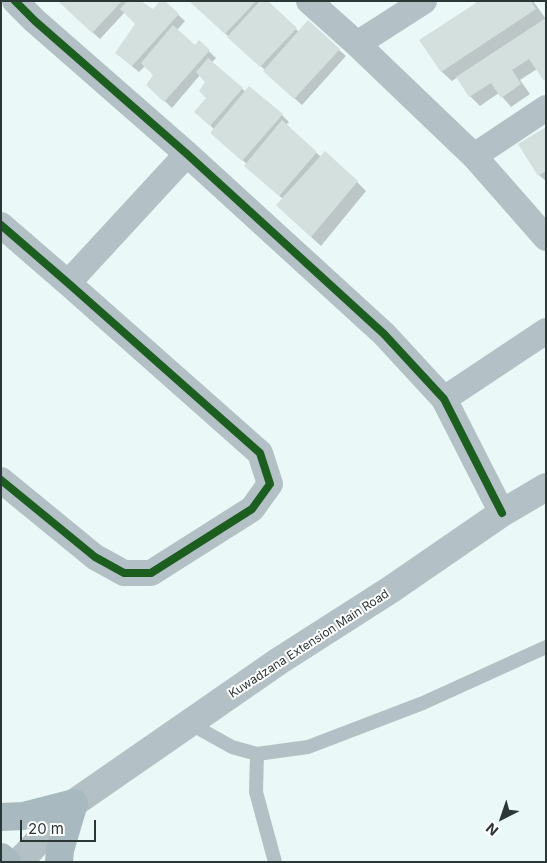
<!DOCTYPE html>
<style>
body{margin:0}
#map{position:relative;width:547px;height:863px;overflow:hidden;background:#ebf8f8;font-family:Inter,sans-serif}
canvas{display:block}
.frame{position:absolute;inset:0;border:2px solid #2b3637;pointer-events:none}
.north{position:absolute;left:477px;top:793px;width:50px;height:50px;-webkit-text-stroke:4px #fff;paint-order:stroke;rotate:221deg;font-size:14px;font-weight:700;line-height:20px;text-align:center;color:#2b3637}
.north::after{content:'';display:block;margin:auto;width:18px;height:22px;background:#2b3637;clip-path:polygon(50% 0,100% 100%,50% 72%,0 100%)}
.scale{position:absolute;left:20px;top:820px;width:76px;height:22px;box-sizing:border-box;border:2px solid #2b3637;border-top:0;padding-left:6px;font-size:15px;line-height:18px;white-space:nowrap;color:#2b3637;-webkit-text-stroke:4px #fff;paint-order:stroke}
</style>
<div id="map">
<canvas width="547" height="863"></canvas>
<div class="frame"></div>
<div class="north">N</div>
<div class="scale">20 m</div>
</div>
<script>
const ctx = document.querySelector('canvas').getContext('2d');
ctx.lineJoin = 'round';
function paint(path, color) { ctx.fillStyle = color; ctx.fill(path, 'evenodd'); }
const toPath = rows => new Path2D(rows.map(r => 'M' + r).join(''));
function stroke(path, color, width, dash) { ctx.strokeStyle = color; ctx.lineWidth = width; ctx.lineCap = dash ? 'butt' : 'round'; ctx.setLineDash(dash || []); ctx.stroke(path); }
function label(font, color, halo, rows, align = 'center') {
  ctx.font = font + ' Inter,sans-serif'; ctx.lineWidth = 4; ctx.setLineDash([]); ctx.textBaseline = 'middle'; ctx.strokeStyle = halo; ctx.fillStyle = color; for (const [text, x, y, turn = 0] of rows) {
    ctx.save(); ctx.translate(x, y); ctx.rotate((+turn || 0) * Math.PI / 180); ctx.textAlign = isNaN(turn) ? turn : align; if (halo) ctx.strokeText(text, 0, 0); ctx.fillText(text, 0, 0); ctx.restore();
  }
}
const shadow = toPath([
 [62,1,139,1,153,11,163,1,185,21,177,30,195,46,199,42,216,58,211,63,246,92,249,88,282,115,289,122,286,125,321,157,357,182,366,191,321,246,287,215,283,199,252,172,247,164,218,139,214,129,203,119,208,98,206,82,200,75,172,108,148,85,154,75,145,66,139,72,116,53,137,24,125,12,100,39,67,9],
 [190,1,266,1,299,32,339,50,346,56,302,105,271,78,265,70],
 [476,1,533,1,546,19,546,81,537,69,520,80,530,94,511,107,499,93,480,106,470,96,458,77,452,81,442,72,421,40,477,3],
 [546,128,546,181,539,175,520,144]
]);
const building = toPath([
 [60,1,122,1,92,33,59,2],
 [127,1,141,1,153,9,160,1,165,1,179,14,132,66,115,53,135,24,120,9],
 [192,1,256,1,225,34,191,3],
 [260,1,268,1,297,28,260,67,227,37],
 [475,1,531,1,536,9,441,72,419,40,476,3],
 [546,18,546,79,544,81,529,59,512,70,521,84,501,98,491,83,469,97,456,77],
 [308,20,340,49,294,99,263,71],
 [173,25,195,45,199,40,210,50,164,102,146,85,153,75,141,63],
 [208,58,243,88,210,126,194,112,206,98,199,91,205,82,196,72],
 [249,86,283,114,242,161,210,133],
 [282,120,317,152,279,196,244,166],
 [546,127,546,171,538,176,518,144],
 [325,151,358,181,311,237,276,205]
]);
const service = toPath([
 [189,723,232,747,257,754,308,747,423,703,546,647],
 [257,754,256,792,275,862]
]);
const minor = toPath([
 [15,1,35,21,187,154,384,334,444,399,502,513],
 [309,1,357,44,474,156,546,238],
 [357,44,424,1],
 [474,156,546,108],
 [1,225,68,283,260,453,270,484,252,509,151,573,124,573,95,557,1,480],
 [68,283,187,154],
 [444,399,546,331]
]);
const tertiary = toPath([
 [19,862,74,803,279,661,390,590,502,513,546,487]
]);
const trunk = toPath([
 [1,817,23,816,74,803],
 [1,857,7,862],
 [59,862,60,850,74,803]
]);
const cycleway = toPath([
 [15,1,35,21,187,154,384,334,444,399,502,513],
 [1,225,68,283,260,453,270,484,252,509,151,573,124,573,95,557,1,480]
]);
const streetNames = [
 ["Kuwadzana Extension Main Road",309,644,-33]
];
paint(shadow, '#0003');
paint(building, '#d4e0dd');
stroke(service, '#b3c0c6', 14);
stroke(minor, '#b3c0c6', 26);
stroke(tertiary, '#b3c0c6', 28);
stroke(trunk, '#a8bac0', 28);
stroke(cycleway, '#1b5e20', 8);
label('12px', '#2b3637', '#fff', streetNames);
</script>
